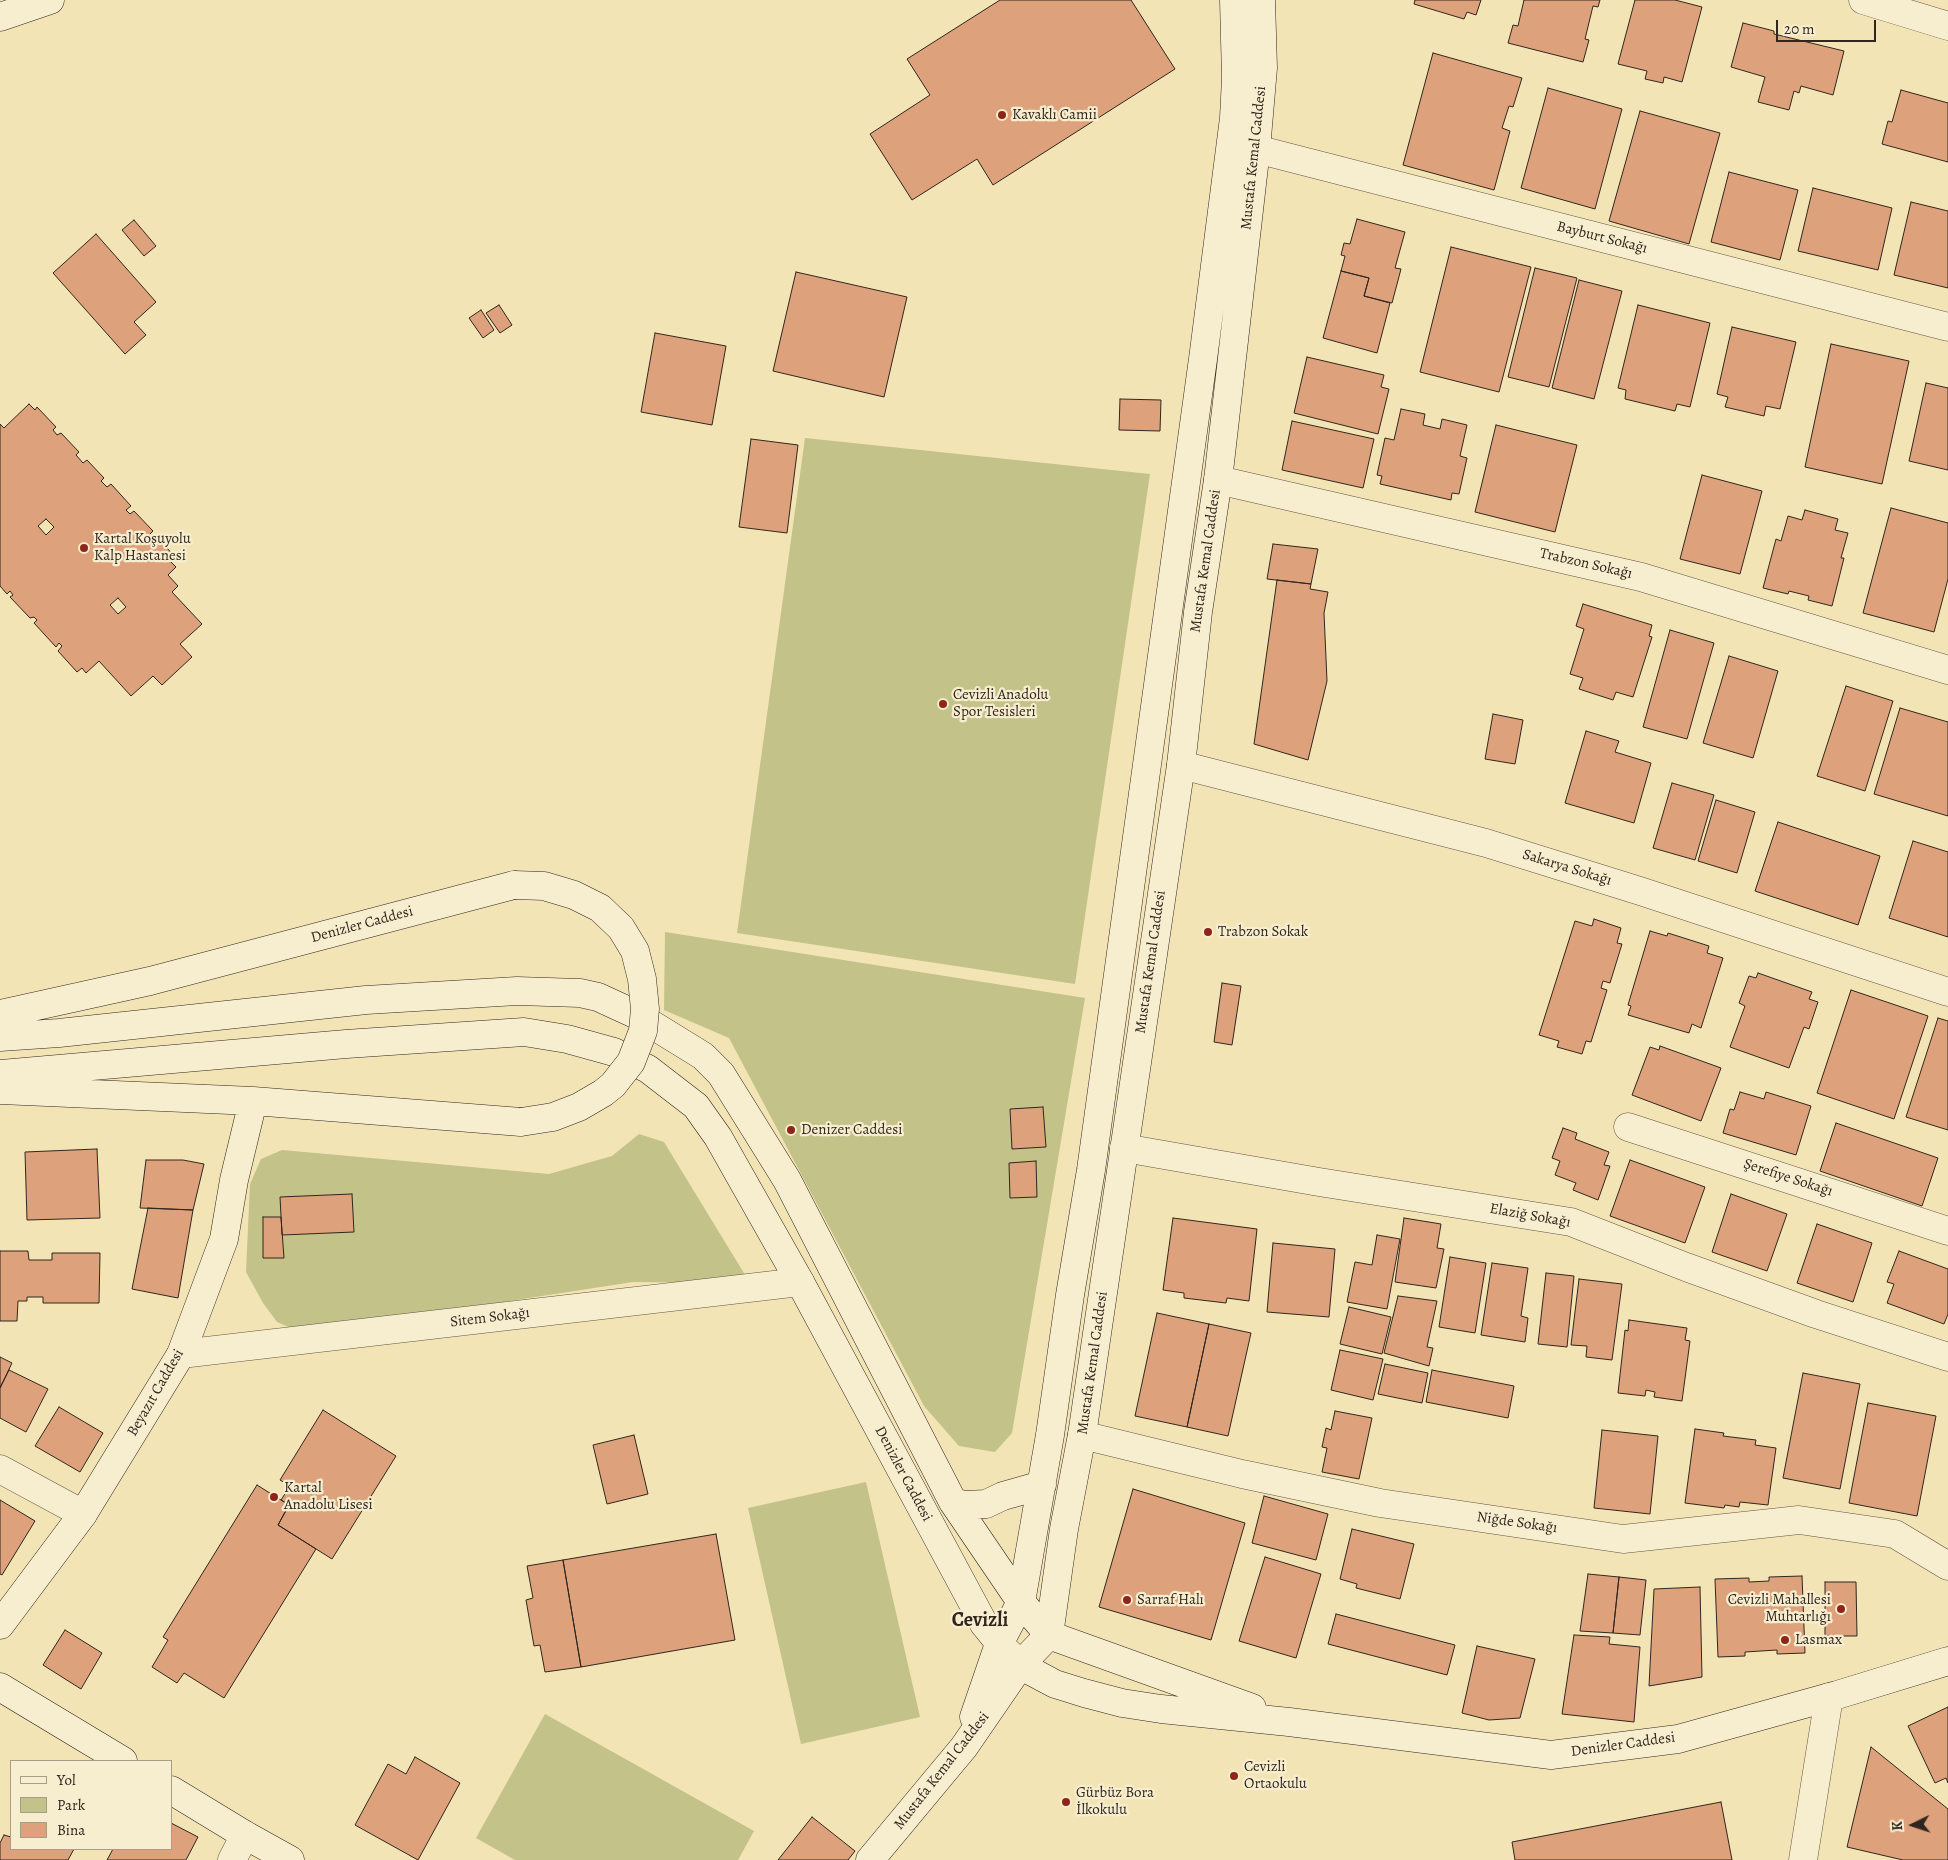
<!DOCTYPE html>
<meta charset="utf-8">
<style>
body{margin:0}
#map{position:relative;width:1948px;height:1860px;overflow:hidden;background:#f3e4b5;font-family:Alegreya,serif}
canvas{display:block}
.legend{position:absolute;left:10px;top:1760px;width:162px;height:90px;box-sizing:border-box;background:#f7edcf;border:1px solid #a89d88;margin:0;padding:6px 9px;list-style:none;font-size:15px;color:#31261e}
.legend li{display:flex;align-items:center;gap:10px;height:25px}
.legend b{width:25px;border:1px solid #a89d88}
.north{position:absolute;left:1888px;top:1800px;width:50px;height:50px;-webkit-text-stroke:4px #f7edcf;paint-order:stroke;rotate:266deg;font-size:14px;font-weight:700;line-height:20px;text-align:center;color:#31261e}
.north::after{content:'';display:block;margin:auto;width:18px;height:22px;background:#31261e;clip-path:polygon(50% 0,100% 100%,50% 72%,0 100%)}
.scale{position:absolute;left:1776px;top:20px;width:100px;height:22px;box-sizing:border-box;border:2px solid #31261e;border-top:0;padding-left:6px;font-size:15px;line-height:18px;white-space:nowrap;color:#31261e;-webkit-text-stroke:4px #f7edcf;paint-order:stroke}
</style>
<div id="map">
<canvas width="1948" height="1860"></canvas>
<ul class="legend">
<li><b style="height:6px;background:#f7edcf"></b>Yol</li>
<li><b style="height:14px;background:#c2c289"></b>Park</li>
<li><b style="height:14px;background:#dda17c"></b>Bina</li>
</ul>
<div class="north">K</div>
<div class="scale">20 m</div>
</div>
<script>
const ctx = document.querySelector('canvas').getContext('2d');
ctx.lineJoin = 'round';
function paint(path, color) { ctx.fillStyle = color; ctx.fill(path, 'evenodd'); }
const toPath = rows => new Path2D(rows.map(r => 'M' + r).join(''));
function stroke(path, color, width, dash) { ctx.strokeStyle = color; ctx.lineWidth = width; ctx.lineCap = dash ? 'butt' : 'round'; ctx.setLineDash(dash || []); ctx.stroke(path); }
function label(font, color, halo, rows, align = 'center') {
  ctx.font = font + ' Alegreya,serif'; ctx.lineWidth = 4.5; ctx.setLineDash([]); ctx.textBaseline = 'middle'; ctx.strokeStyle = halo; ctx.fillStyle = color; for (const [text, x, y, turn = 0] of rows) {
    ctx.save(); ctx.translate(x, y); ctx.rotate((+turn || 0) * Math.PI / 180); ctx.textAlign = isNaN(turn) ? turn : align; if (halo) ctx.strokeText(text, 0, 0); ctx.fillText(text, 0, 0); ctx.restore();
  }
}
const green = toPath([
 [805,438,1150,474,1075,984,737,933],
 [665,932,1085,998,1012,1433,995,1452,959,1446,924,1406,729,1038,664,1010],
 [639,1134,664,1142,750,1283,633,1282,302,1333,277,1322,263,1303,246,1272,250,1184,261,1159,282,1150,549,1174,612,1156],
 [866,1482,920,1717,801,1744,748,1508],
 [545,1714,754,1831,738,1860,515,1860,476,1838]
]);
const building = toPath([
 [1000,0,1131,0,1175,69,993,185,977,159,912,200,870,134,930,95,907,59,1000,0],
 [1415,0,1481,0,1476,15,1467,12,1464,19,1414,4,1415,0],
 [1524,0,1600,0,1598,7,1593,6,1585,39,1589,40,1583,62,1508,43,1513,25,1518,26,1524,0],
 [1635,0,1675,0,1702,7,1682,82,1664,77,1663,83,1645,79,1647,71,1618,64,1635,0],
 [1743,23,1774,31,1774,34,1844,51,1833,95,1801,86,1799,93,1794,91,1789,110,1758,102,1765,77,1731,67,1743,23],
 [1433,53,1522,78,1513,107,1509,106,1502,128,1510,131,1494,190,1403,165,1433,53],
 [1548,88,1622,109,1595,209,1521,188,1548,88],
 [1901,90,1948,103,1948,162,1882,144,1888,121,1892,122,1901,90],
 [1640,111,1720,133,1689,244,1609,221,1640,111],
 [1729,172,1798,190,1780,260,1711,242,1729,172],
 [1813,188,1892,208,1878,270,1798,251,1813,188],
 [1911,202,1948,211,1948,288,1894,275,1911,202],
 [1357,219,1405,232,1395,268,1401,269,1392,303,1364,296,1369,278,1341,271,1345,256,1341,255,1344,243,1350,244,1357,219],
 [134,220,156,246,144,256,122,230,134,220],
 [96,234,156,302,134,322,146,335,125,354,53,273,96,234],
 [1451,247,1531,267,1499,392,1420,372,1451,247],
 [1535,268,1577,278,1549,387,1508,377,1535,268],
 [1341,271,1369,278,1364,296,1390,303,1377,353,1323,338,1341,271],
 [796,272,907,297,884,397,773,371,796,272],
 [1579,280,1622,291,1594,399,1552,388,1579,280],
 [499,305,512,325,500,333,486,313,499,305],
 [1638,305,1710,323,1690,407,1677,404,1675,411,1625,399,1626,390,1618,388,1638,305],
 [481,310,494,330,483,338,469,318,481,310],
 [1732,327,1796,342,1780,409,1766,406,1764,416,1725,407,1728,397,1717,394,1732,327],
 [655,333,726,346,712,425,641,412,655,333],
 [1831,344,1909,361,1882,484,1805,467,1831,344],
 [1307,357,1384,375,1381,387,1389,389,1378,434,1294,413,1307,357],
 [1926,383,1948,388,1948,470,1909,461,1926,383],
 [1120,399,1161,400,1160,431,1119,430,1120,399],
 [29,404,35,410,37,407,56,427,53,430,57,435,61,433,79,452,76,455,83,463,87,460,104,478,101,481,107,487,111,484,131,506,126,510,130,514,134,511,153,531,149,535,154,539,157,537,176,558,171,562,176,567,168,575,178,586,172,592,202,624,180,644,192,657,162,685,153,676,131,696,99,661,86,673,82,668,77,672,58,651,62,646,59,643,56,647,34,623,37,620,34,617,30,618,10,597,13,595,10,591,7,594,0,586,0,424,4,428,29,404],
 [46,519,54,527,46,535,38,526,46,519],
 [118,598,126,607,118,614,110,605,118,598],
 [1401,409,1425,414,1423,425,1440,429,1442,419,1467,425,1460,456,1467,458,1459,494,1452,493,1451,500,1380,484,1382,476,1377,475,1385,438,1394,440,1401,409],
 [1292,421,1374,439,1363,488,1282,470,1292,421],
 [1496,425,1577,445,1555,532,1475,512,1496,425],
 [751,439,798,445,787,533,739,527,751,439],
 [1702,475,1762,491,1740,574,1680,559,1702,475],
 [1891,508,1948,523,1948,579,1934,632,1863,613,1891,508],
 [1805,510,1838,519,1835,530,1848,533,1841,558,1844,558,1832,606,1808,600,1809,596,1789,591,1788,594,1763,588,1776,539,1781,541,1788,516,1802,520,1805,510],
 [1273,544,1318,549,1311,584,1267,579,1273,544],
 [1277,580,1311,584,1310,589,1328,592,1324,613,1327,681,1308,760,1254,744,1277,580],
 [1583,604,1652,625,1649,636,1652,637,1633,697,1616,692,1613,700,1579,689,1583,678,1570,674,1584,629,1576,626,1583,604],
 [1670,630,1714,643,1687,739,1643,727,1670,630],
 [1729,656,1778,671,1753,758,1703,743,1729,656],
 [1846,686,1893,701,1865,791,1817,776,1846,686],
 [1900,708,1948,722,1948,816,1874,794,1900,708],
 [1493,714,1523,720,1515,764,1485,759,1493,714],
 [1586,731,1619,741,1615,752,1651,763,1634,823,1565,803,1586,731],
 [1672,783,1714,795,1695,860,1653,848,1672,783],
 [1716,800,1755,812,1737,873,1698,861,1716,800],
 [1778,822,1880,856,1858,925,1755,891,1778,822],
 [1913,841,1948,852,1948,937,1889,918,1913,841],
 [1594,919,1621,928,1617,943,1622,944,1610,983,1603,981,1601,988,1607,990,1591,1042,1586,1041,1582,1054,1557,1047,1559,1041,1539,1035,1575,921,1592,926,1594,919],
 [1650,931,1667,936,1668,933,1709,946,1707,953,1723,958,1701,1028,1692,1024,1689,1033,1628,1015,1631,1006,1628,1005,1650,931],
 [1758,973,1812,992,1809,999,1818,1002,1809,1029,1804,1027,1789,1068,1730,1047,1745,1006,1739,1003,1749,976,1756,978,1758,973],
 [1222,983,1241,986,1232,1045,1214,1042,1222,983],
 [1851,990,1928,1016,1894,1119,1817,1093,1851,990],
 [1938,1018,1948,1021,1948,1130,1906,1117,1938,1018],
 [1660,1046,1721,1068,1701,1121,1632,1095,1650,1047,1659,1050,1660,1046],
 [1740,1092,1764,1099,1766,1092,1811,1106,1796,1155,1723,1133,1730,1109,1734,1110,1740,1092],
 [1043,1107,1046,1147,1012,1149,1010,1109,1043,1107],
 [1836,1123,1938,1158,1922,1206,1820,1171,1836,1123],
 [1563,1128,1577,1133,1575,1139,1609,1152,1604,1165,1610,1166,1598,1200,1573,1190,1576,1183,1555,1175,1560,1161,1552,1158,1563,1128],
 [97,1149,100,1218,27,1220,25,1152,97,1149],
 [146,1160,183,1160,204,1164,193,1210,140,1208,146,1160],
 [1630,1160,1705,1187,1685,1243,1610,1216,1630,1160],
 [1036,1161,1037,1197,1010,1198,1009,1163,1036,1161],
 [352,1194,354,1232,282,1235,280,1197,352,1194],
 [1731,1194,1787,1214,1767,1271,1712,1252,1731,1194],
 [148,1208,193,1210,178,1298,132,1289,148,1208],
 [263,1217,281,1217,284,1258,263,1258,263,1217],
 [1173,1218,1257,1229,1249,1301,1227,1298,1226,1303,1184,1298,1184,1293,1163,1290,1173,1218],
 [1404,1218,1441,1224,1437,1248,1444,1249,1436,1288,1395,1282,1404,1218],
 [1817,1224,1872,1243,1853,1302,1797,1283,1817,1224],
 [1377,1235,1400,1239,1387,1309,1347,1302,1355,1262,1372,1265,1377,1235],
 [1273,1243,1335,1249,1329,1317,1267,1312,1273,1243],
 [0,1251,28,1251,29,1260,52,1260,52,1253,100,1253,99,1303,43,1303,43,1297,27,1297,27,1301,18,1301,17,1321,0,1321,0,1251],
 [1899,1251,1948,1269,1948,1314,1944,1324,1887,1303,1894,1284,1887,1282,1899,1251],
 [1450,1257,1486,1263,1475,1333,1439,1327,1450,1257],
 [1492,1263,1528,1268,1521,1316,1528,1318,1525,1342,1481,1335,1492,1263],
 [1546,1273,1574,1276,1567,1347,1538,1344,1546,1273],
 [1579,1279,1622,1284,1612,1360,1586,1357,1587,1346,1571,1345,1579,1279],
 [1398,1296,1437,1301,1427,1347,1433,1348,1429,1366,1384,1353,1398,1296],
 [1349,1307,1391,1317,1382,1354,1340,1344,1349,1307],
 [1157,1313,1209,1324,1187,1427,1135,1416,1157,1313],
 [1629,1320,1687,1328,1685,1340,1690,1341,1682,1401,1654,1397,1655,1392,1646,1390,1645,1396,1618,1393,1625,1330,1628,1331,1629,1320],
 [1209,1324,1251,1333,1228,1436,1187,1427,1209,1324],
 [1340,1350,1383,1359,1373,1400,1331,1390,1340,1350],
 [0,1357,12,1363,0,1388,0,1357],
 [1385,1364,1428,1373,1422,1403,1378,1394,1385,1364],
 [9,1370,48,1389,26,1432,0,1418,0,1388,9,1370],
 [1432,1370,1514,1386,1508,1418,1426,1402,1432,1370],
 [1803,1373,1860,1384,1840,1489,1783,1478,1803,1373],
 [1868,1403,1936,1416,1917,1516,1849,1503,1868,1403],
 [59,1407,103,1433,80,1472,35,1446,59,1407],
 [323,1410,396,1456,332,1559,278,1525,289,1505,281,1500,290,1486,280,1480,323,1410],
 [1335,1411,1372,1418,1359,1479,1322,1472,1327,1448,1322,1447,1326,1428,1331,1430,1335,1411],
 [1695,1429,1724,1433,1723,1436,1756,1440,1755,1445,1776,1448,1768,1505,1740,1502,1739,1507,1725,1505,1724,1508,1685,1503,1695,1429],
 [1602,1430,1658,1436,1650,1514,1594,1508,1602,1430],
 [634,1435,648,1494,607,1504,593,1445,634,1435],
 [257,1485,289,1505,278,1525,316,1549,224,1698,184,1673,177,1683,152,1667,168,1640,163,1637,257,1485],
 [1133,1489,1245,1523,1211,1640,1099,1607,1133,1489],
 [1264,1496,1328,1514,1316,1560,1252,1543,1264,1496],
 [0,1500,35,1521,2,1575,0,1574,0,1500],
 [1352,1529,1414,1544,1400,1599,1356,1588,1357,1584,1340,1579,1352,1529],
 [716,1534,735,1640,581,1667,563,1560,716,1534],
 [1265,1557,1321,1574,1296,1658,1239,1641,1265,1557],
 [563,1560,581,1667,545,1672,540,1645,534,1646,526,1600,533,1598,527,1566,563,1560],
 [1588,1574,1619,1577,1613,1633,1580,1631,1588,1574],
 [1802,1576,1805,1653,1777,1654,1777,1650,1745,1652,1745,1656,1718,1657,1715,1579,1749,1578,1749,1582,1769,1581,1769,1577,1802,1576],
 [1619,1577,1646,1580,1640,1635,1613,1633,1619,1577],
 [1825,1582,1856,1582,1857,1636,1825,1636,1825,1582],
 [1700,1587,1702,1677,1649,1686,1654,1589,1700,1587],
 [1336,1614,1455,1645,1447,1675,1328,1644,1336,1614],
 [65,1630,102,1653,81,1689,43,1665,65,1630],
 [1574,1635,1610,1637,1609,1644,1640,1647,1634,1722,1562,1714,1574,1635],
 [1477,1646,1535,1659,1520,1718,1489,1720,1462,1713,1477,1646],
 [1948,1707,1948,1783,1946,1778,1935,1783,1908,1726,1948,1707],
 [1871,1747,1948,1809,1948,1860,1903,1860,1847,1847,1871,1747],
 [415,1757,460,1783,418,1860,355,1825,388,1764,406,1774,415,1757],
 [1721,1802,1732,1860,1515,1860,1512,1842,1721,1802],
 [812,1817,855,1851,848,1860,778,1860,812,1817],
 [171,1823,198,1837,186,1860,107,1860,113,1849,171,1849,171,1823],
 [4,1835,11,1837,11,1849,74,1849,68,1860,0,1860,0,1843,4,1835]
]);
const street = toPath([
 [1863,0,1948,26],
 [1256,149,1948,327],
 [1218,480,1641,577,1948,670],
 [1181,765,1486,843,1640,891,1948,992],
 [1628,1127,1948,1231],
 [1124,1148,1319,1182,1571,1222,1686,1267,1816,1314,1948,1357],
 [181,1354,800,1282],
 [1082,1435,1242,1474,1380,1503,1623,1539,1799,1520,1895,1534,1948,1566],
 [0,1469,83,1514],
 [232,1860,245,1835],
 [1803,1860,1829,1697]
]);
const secondary = toPath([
 [0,17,50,0],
 [0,1014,150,981,514,885],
 [0,1037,59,1033,366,1000,517,991,580,993,598,997,635,1014,703,1056,721,1074,787,1180,953,1502,1021,1602,1049,1635,1252,1708],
 [0,1074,346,1044,524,1032,567,1039,614,1052,648,1069,696,1106,718,1137,800,1282,984,1624,1005,1650,1025,1668,1055,1684,1084,1693,1122,1703,1161,1709,1289,1722,1551,1755,1678,1739,1837,1695,1948,1661],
 [0,1090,253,1101,521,1122],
 [953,1502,965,1505,986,1504,1003,1496,1042,1485],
 [0,1625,83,1514,181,1354,224,1239,234,1180,253,1101],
 [0,1687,123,1761],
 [974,1717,999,1644,1021,1602,1050,1435,1070,1295,1091,1170,1203,359,1234,118,1236,78,1234,0],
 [171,1790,245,1835,290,1860],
 [870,1860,964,1747,1021,1664,1049,1635,1064,1529,1082,1435,1181,765,1198,612,1218,480,1256,149,1263,68,1261,0]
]);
const secondaryBridge = toPath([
 [514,885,544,886,574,895,600,908,621,928,635,951,642,979,645,1009,643,1031,631,1062,613,1085,603,1093,579,1107,553,1117,521,1122]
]);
const markers = [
 [1002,115,5,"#8f2418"],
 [84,548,5,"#8f2418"],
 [943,704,5,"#8f2418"],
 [1208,932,5,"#8f2418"],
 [791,1130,5,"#8f2418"],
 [274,1497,5,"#8f2418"],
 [1127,1600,5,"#8f2418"],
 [1841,1609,5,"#8f2418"],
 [1785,1640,5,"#8f2418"],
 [1234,1776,5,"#8f2418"],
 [1066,1802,5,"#8f2418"]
];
const poiNames = [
 ["Kavaklı Camii",1012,115],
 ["Kartal Koşuyolu",94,539],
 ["Kalp Hastanesi",94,556],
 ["Cevizli Anadolu",953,695],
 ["Spor Tesisleri",953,712],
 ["Trabzon Sokak",1218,932],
 ["Denizer Caddesi",801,1130],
 ["Kartal",284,1488],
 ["Anadolu Lisesi",284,1505],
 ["Sarraf Halı",1137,1600],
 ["Cevizli Mahallesi",1831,1600,"right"],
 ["Muhtarlığı",1831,1617,"right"],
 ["Lasmax",1795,1640],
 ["Cevizli",1244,1767],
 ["Ortaokulu",1244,1784],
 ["Gürbüz Bora",1076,1793],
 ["İlkokulu",1076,1810]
];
const streetNames = [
 ["Mustafa Kemal Caddesi",1254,158,-84],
 ["Bayburt Sokağı",1602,238,14],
 ["Mustafa Kemal Caddesi",1206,561,-82],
 ["Trabzon Sokağı",1586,564,13],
 ["Sakarya Sokağı",1567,868,17],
 ["Denizler Caddesi",362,925,-15],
 ["Mustafa Kemal Caddesi",1151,962,-82],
 ["Şerefiye Sokağı",1788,1178,18],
 ["Elaziğ Sokağı",1530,1216,10],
 ["Sitem Sokağı",490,1318,-7],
 ["Mustafa Kemal Caddesi",1093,1363,-82],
 ["Beyazıt Caddesi",156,1393,-60],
 ["Denizler Caddesi",903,1474,62],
 ["Niğde Sokağı",1517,1523,8],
 ["Denizler Caddesi",1623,1745,-8],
 ["Mustafa Kemal Caddesi",942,1771,-52]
];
const districtNames = [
 ["Cevizli",980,1621]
];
paint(green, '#c2c289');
paint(building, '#dda17c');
stroke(building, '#31261e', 1);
stroke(street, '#625644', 29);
stroke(secondary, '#31261e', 29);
stroke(street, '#f7edcf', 28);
stroke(secondary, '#f7edcf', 28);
stroke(secondaryBridge, '#31261e', 29, []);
stroke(secondaryBridge, '#f7edcf', 28);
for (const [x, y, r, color] of markers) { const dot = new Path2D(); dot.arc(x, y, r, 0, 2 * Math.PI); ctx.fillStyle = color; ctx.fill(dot); stroke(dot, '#f7edcf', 2); }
label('15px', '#31261e', '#f7edcf', poiNames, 'left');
label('15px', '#31261e', '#f7edcf', streetNames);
label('bold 20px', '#31261e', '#f7edcf', districtNames);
</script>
